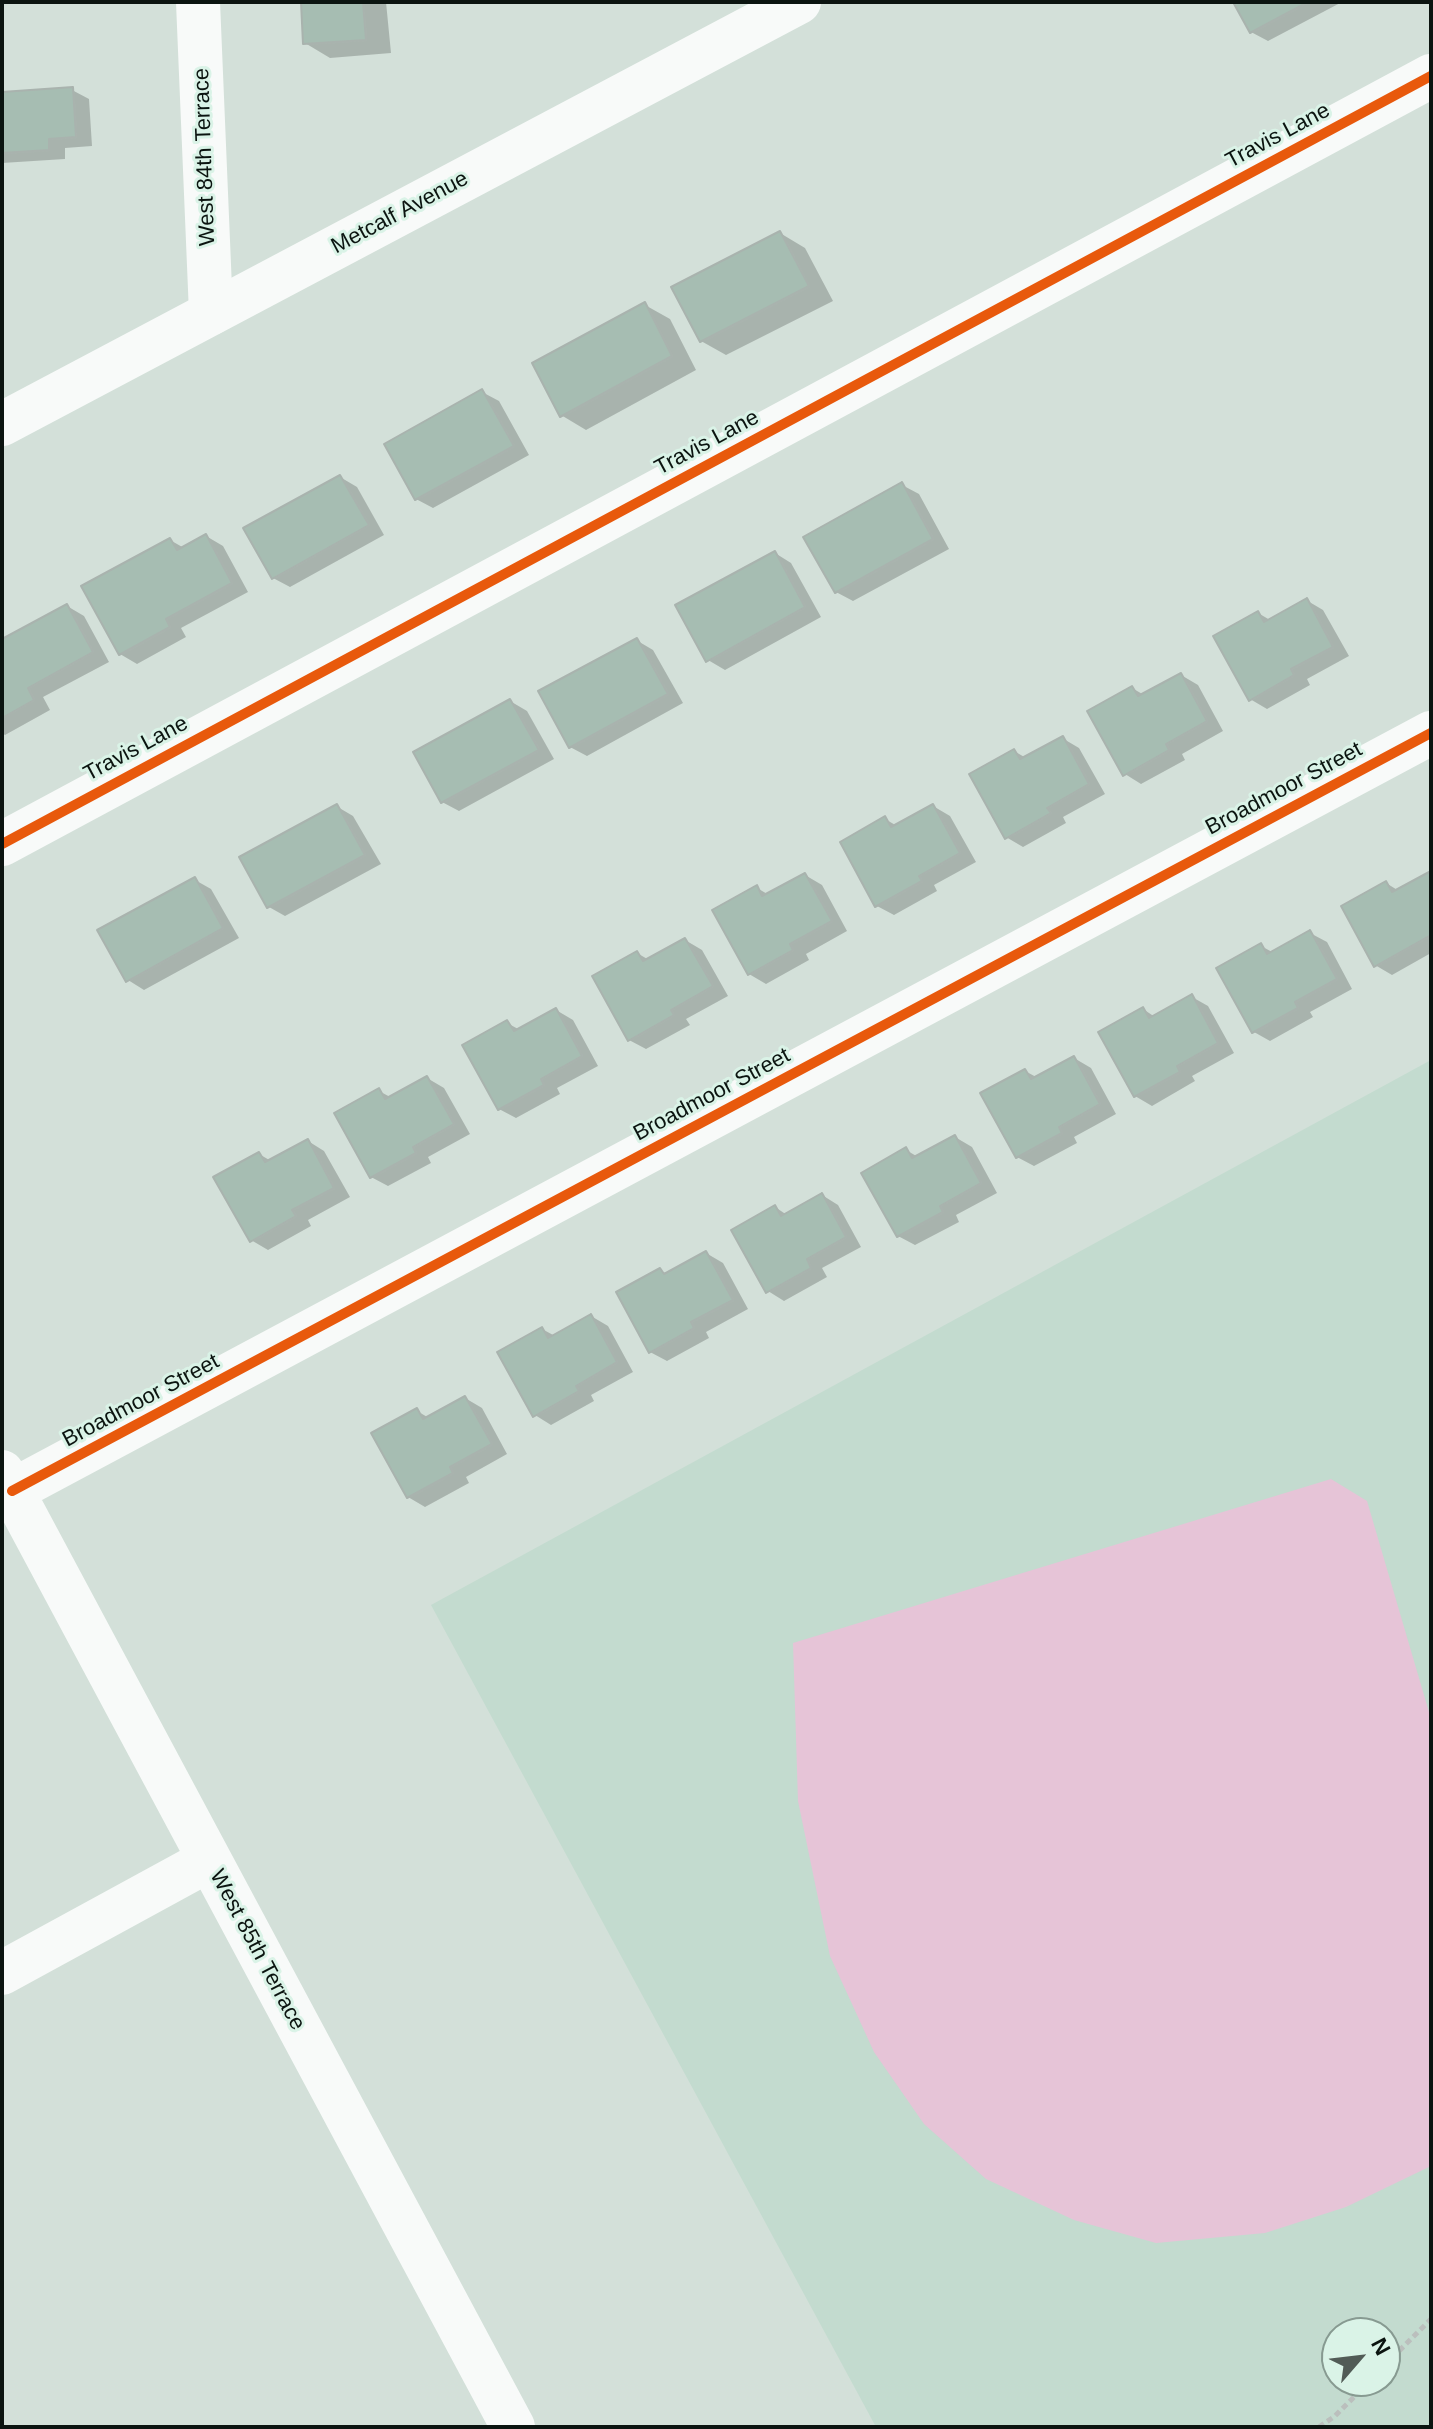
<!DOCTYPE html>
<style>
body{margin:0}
#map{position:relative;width:1433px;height:2429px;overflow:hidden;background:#d3e0d9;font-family:Arial,sans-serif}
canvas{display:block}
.frame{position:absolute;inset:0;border:4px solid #0b1410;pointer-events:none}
.north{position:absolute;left:1321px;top:2317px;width:80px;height:80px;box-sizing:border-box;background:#daf3e7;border:2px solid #879a91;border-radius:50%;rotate:62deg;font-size:22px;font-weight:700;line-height:32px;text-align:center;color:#0b1410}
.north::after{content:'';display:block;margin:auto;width:28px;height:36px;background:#515b56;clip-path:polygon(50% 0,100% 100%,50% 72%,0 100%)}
</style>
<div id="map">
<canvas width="1433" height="2429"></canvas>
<div class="frame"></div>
<div class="north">N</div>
</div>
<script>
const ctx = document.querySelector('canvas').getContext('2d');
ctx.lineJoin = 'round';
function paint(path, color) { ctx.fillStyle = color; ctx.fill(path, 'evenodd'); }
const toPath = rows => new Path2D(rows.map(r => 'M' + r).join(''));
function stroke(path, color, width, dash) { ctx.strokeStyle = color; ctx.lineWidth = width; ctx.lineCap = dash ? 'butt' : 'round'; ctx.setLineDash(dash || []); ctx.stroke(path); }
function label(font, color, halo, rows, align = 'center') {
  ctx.font = font + ' Arial,sans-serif'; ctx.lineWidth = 6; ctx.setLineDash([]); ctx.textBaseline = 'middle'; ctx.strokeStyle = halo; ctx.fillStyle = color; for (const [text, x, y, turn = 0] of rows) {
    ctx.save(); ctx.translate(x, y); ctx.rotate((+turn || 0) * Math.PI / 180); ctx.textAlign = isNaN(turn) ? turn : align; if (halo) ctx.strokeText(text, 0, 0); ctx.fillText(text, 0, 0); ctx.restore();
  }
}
const built = toPath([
 [1431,1060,1431,2427,876,2427,431,1605],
 [1337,2333,1385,2333,1385,2381,1337,2381]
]);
const green = toPath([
 [1331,1479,1367,1501,1431,1719,1431,2166,1346,2207,1265,2233,1156,2243,1074,2220,986,2179,924,2124,874,2052,830,1956,798,1801,793,1643]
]);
const shadow = toPath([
 [303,2,386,2,391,53,330,58,305,43],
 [1235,2,1342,2,1268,41,1251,32],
 [72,90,89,99,92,146,65,148,65,159,2,163,2,94],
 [780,233,805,248,833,301,726,355,701,341],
 [645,305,670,319,696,370,586,430,561,415],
 [482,392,499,401,529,455,433,508,416,499],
 [340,477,357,487,384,535,290,587,273,578],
 [902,485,919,494,949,549,853,601,836,592],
 [206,536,223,546,248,592,181,628,186,637,137,664,120,654,170,540,184,548],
 [775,553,791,563,821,617,725,670,708,660],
 [1306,600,1323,610,1349,656,1307,679,1310,685,1267,709,1250,699,1258,613,1270,620],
 [67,606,84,616,109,662,43,697,50,710,5,735,2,733,2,642],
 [636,640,653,650,683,703,587,756,570,747],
 [1181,675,1198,685,1223,731,1182,754,1185,760,1141,784,1125,774,1132,688,1144,695],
 [510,701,527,711,554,759,459,811,442,802],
 [1062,738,1079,748,1105,794,1063,817,1066,823,1023,847,1006,837,1014,751,1026,758],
 [336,806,353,816,381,864,285,916,269,907],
 [933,806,950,816,976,862,934,885,937,891,894,915,877,906,885,819,897,826],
 [1428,874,1431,876,1431,953,1392,975,1375,965,1386,883,1399,891],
 [805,875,822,885,847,931,806,954,809,960,766,984,749,974,757,888,769,895],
 [195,880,211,889,239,938,144,990,128,980],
 [1310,933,1327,942,1352,989,1310,1012,1313,1017,1270,1041,1254,1032,1261,946,1274,953],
 [685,940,702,950,728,996,686,1019,690,1025,646,1049,629,1040,637,953,649,960],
 [1192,997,1208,1006,1234,1053,1192,1076,1195,1081,1152,1106,1135,1096,1143,1009,1155,1017],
 [556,1010,573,1020,598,1066,557,1088,560,1094,516,1118,499,1109,507,1023,520,1030],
 [1074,1058,1091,1068,1116,1114,1074,1137,1077,1143,1034,1166,1017,1157,1025,1071,1038,1078],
 [427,1078,444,1088,470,1134,428,1157,431,1163,388,1186,371,1177,379,1091,392,1098],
 [955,1137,972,1147,997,1193,956,1215,959,1222,915,1245,898,1236,906,1150,918,1157],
 [308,1141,324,1151,350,1197,308,1220,311,1226,268,1250,251,1240,259,1154,271,1161],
 [822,1195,838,1205,861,1247,822,1268,827,1277,784,1301,768,1291,775,1207,787,1215],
 [706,1253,723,1263,748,1309,706,1332,709,1338,667,1361,650,1352,660,1270,667,1274],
 [591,1316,608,1326,633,1372,591,1395,594,1401,551,1425,535,1415,542,1329,555,1336],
 [465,1398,482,1408,507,1454,466,1477,469,1483,425,1507,408,1497,417,1411,429,1418]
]);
const building = toPath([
 [301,2,363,2,366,40,303,44,301,2],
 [1233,2,1308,2,1250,33,1233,2],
 [73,87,76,137,49,139,49,150,2,153,2,92,73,87],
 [780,231,809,286,700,342,671,287,780,231],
 [645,302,672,356,560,417,532,363,645,302],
 [482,389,514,446,415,500,384,444,482,389],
 [340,475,369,525,272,579,243,528,340,475],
 [902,482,933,539,835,593,803,537,902,482],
 [206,534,232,583,166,619,170,627,119,655,81,586,170,538,177,550,206,534],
 [775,551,805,607,706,662,675,605,775,551],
 [1307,598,1333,647,1291,669,1294,675,1249,701,1213,636,1258,611,1264,622,1307,598],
 [67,604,93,652,28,688,34,700,2,718,2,639,67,604],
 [637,638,668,694,569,748,538,691,637,638],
 [1181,673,1207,721,1166,744,1169,750,1123,776,1087,711,1132,686,1138,696,1181,673],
 [510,699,539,750,441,803,413,752,510,699],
 [1063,736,1089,784,1047,808,1051,813,1005,839,969,774,1014,749,1020,759,1063,736],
 [337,804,365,855,267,908,239,857,337,804],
 [933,804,960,853,919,876,922,881,875,907,840,842,885,816,891,827,933,804],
 [1429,872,1431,877,1431,935,1374,967,1341,906,1386,881,1392,892,1429,872],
 [805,873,832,921,790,944,793,950,748,975,712,910,757,885,762,896,805,873],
 [195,877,223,928,126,982,97,930,195,877],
 [1310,930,1337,979,1295,1002,1298,1008,1252,1033,1216,968,1261,943,1267,954,1310,930],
 [685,938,713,986,671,1010,674,1015,628,1041,592,976,637,951,643,961,685,938],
 [1192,994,1218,1043,1177,1066,1180,1072,1134,1097,1098,1032,1143,1007,1149,1018,1192,994],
 [556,1008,582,1056,541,1079,544,1085,498,1110,462,1045,507,1020,514,1031,556,1008],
 [1074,1056,1100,1104,1059,1127,1062,1133,1016,1158,980,1093,1025,1069,1031,1079,1074,1056],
 [427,1076,454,1124,413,1147,416,1153,370,1178,334,1113,379,1088,385,1099,427,1076],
 [955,1135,981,1183,940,1206,943,1212,897,1237,861,1173,906,1147,912,1158,955,1135],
 [308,1139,334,1188,292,1210,296,1216,250,1242,213,1177,259,1152,265,1162,308,1139],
 [822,1193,846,1237,807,1259,811,1268,766,1293,731,1230,775,1205,781,1216,822,1193],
 [706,1251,733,1300,691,1322,694,1328,649,1353,616,1292,660,1268,664,1274,706,1251],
 [591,1314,617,1362,576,1386,579,1391,533,1417,497,1352,542,1327,548,1338,591,1314],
 [465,1396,492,1444,450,1467,453,1473,407,1498,371,1433,417,1408,423,1419,465,1396]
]);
const path = toPath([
 [1385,2365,1431,2319],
 [1319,2427,1335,2416,1370,2381]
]);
const minor = toPath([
 [198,2,211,313],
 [2,844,1431,76],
 [2,1472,513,2427],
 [12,1491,1431,733],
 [2,1973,209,1860]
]);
const major = toPath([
 [2,424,799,2]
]);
const cycleway = toPath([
 [2,844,1431,76],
 [12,1491,1431,733]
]);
const streetNames = [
 ["Travis Lane",1278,136,-28],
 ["West 84th Terrace",205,157,-92],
 ["Metcalf Avenue",400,213,-28],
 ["Travis Lane",707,443,-28],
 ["Travis Lane",136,749,-28],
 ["Broadmoor Street",1284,789,-28],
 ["Broadmoor Street",712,1095,-28],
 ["Broadmoor Street",141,1401,-28],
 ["West 85th Terrace",257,1950,62]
];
paint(built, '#c3dbcf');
paint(green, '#e6c4d7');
paint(shadow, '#0003');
paint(building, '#a6bdb2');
stroke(building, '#a9b3ae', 2);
stroke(path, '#bbbfbd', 5, [6, 4]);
stroke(minor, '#f8faf9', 44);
stroke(major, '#f8faf9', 44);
stroke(cycleway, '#e8590c', 10);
label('22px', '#0b1410', '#daf3e7', streetNames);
</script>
